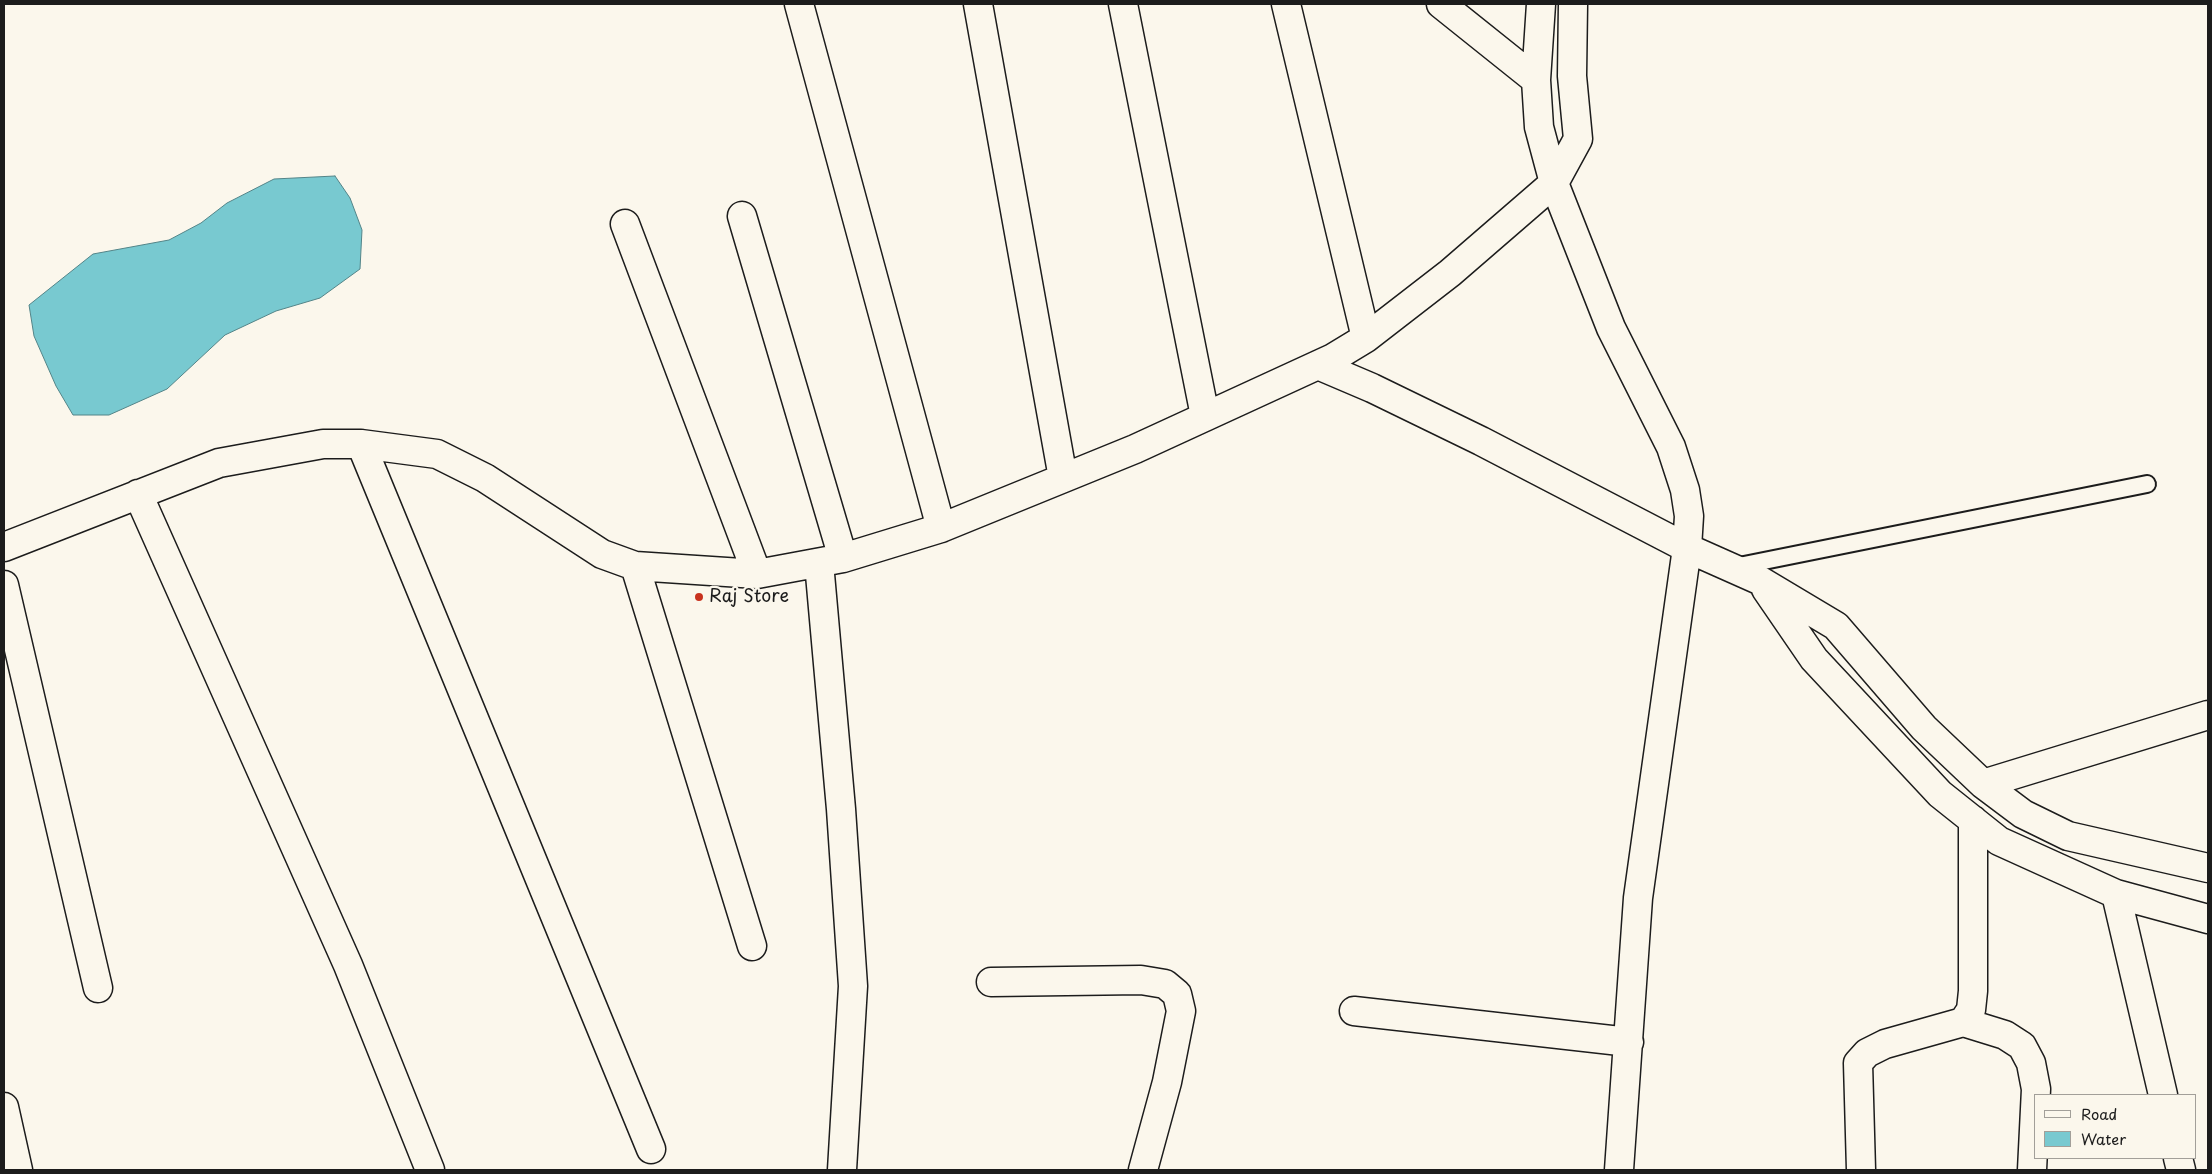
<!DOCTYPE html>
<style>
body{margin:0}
#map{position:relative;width:2212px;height:1174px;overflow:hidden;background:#fbf7ec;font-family:"Playpen Sans",sans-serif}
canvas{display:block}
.frame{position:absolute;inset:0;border:5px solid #1c1c1c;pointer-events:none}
.legend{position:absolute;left:2034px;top:1094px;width:162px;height:65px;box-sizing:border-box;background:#fbf7ec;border:1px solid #a29f99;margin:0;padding:6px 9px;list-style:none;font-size:15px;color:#1c1c1c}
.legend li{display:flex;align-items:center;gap:10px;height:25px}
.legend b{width:25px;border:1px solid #a29f99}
</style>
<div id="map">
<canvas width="2212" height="1174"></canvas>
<div class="frame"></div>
<ul class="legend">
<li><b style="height:6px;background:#fbf7ec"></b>Road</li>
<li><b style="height:14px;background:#78c9d0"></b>Water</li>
</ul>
</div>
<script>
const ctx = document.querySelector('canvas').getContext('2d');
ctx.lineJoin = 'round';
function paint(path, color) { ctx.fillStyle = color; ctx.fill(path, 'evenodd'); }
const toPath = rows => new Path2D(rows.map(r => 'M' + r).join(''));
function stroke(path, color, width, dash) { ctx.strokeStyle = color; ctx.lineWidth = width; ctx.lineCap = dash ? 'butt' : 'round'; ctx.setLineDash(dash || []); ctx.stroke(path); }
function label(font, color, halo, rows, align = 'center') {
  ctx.font = font + ' "Playpen Sans",sans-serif'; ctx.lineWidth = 4.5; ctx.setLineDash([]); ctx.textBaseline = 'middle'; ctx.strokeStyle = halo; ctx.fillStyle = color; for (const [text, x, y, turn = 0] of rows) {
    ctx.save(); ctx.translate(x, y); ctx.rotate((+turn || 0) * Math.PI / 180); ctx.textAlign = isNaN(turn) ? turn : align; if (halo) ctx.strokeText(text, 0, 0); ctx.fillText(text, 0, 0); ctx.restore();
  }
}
const water = toPath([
 [335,176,350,198,362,230,360,269,320,298,276,311,225,335,167,389,109,415,73,415,56,386,34,336,29,305,93,254,169,240,201,223,227,203,274,179,335,176]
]);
const lane = toPath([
 [1734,567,2147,484]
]);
const street = toPath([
 [799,4,941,528],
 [978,4,1063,478],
 [1123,4,1205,416],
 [1286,4,1366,338],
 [1441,4,1536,80],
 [1541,4,1536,80,1539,127,1554,183,1611,328,1671,447,1685,490,1689,516,1687,548,1638,898,1619,1170],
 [742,216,843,558],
 [625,224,757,574],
 [1318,365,1372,388,1481,441,1687,548,1759,580,1836,626,1924,728,1983,784,2023,814,2068,836,2208,868],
 [361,444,651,1149],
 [138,494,348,965,430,1170],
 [4,547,219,463,323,444,361,444,437,454,485,478,602,554,635,566,757,574,843,558,941,528,1135,449,1333,358,1366,338,1450,273,1554,183,1578,139,1572,76,1573,4],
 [819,563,841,809,853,986,842,1170],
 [635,566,752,946],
 [4,585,98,988],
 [1766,589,1814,659,1940,794,1999,841,2116,894,2208,919],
 [1983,784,2208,715],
 [2116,894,2163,1095],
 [991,982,1141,980,1165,984,1177,994,1181,1011,1167,1082,1143,1170],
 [1354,1011,1629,1042],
 [1963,1022,2005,1035,2022,1046,2031,1063,2036,1089,2032,1170],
 [4,1107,18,1170],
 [2178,1158,2181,1170],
 [1861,1170,1858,1063,1867,1053,1885,1044,1963,1022,1971,1010,1973,991,1973,820]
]);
const markers = [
 [699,597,5,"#c8321e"]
];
const poiNames = [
 ["Raj Store",709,597]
];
paint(water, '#78c9d0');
stroke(water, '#538488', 1);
stroke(lane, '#1c1c1c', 20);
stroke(street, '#1c1c1c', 31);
stroke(lane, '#fbf7ec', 16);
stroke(street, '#fbf7ec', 28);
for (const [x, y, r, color] of markers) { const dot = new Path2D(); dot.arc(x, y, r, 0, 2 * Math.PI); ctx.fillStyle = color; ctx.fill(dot); stroke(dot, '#fbf7ec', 2); }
label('18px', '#1c1c1c', '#fbf7ec', poiNames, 'left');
</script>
